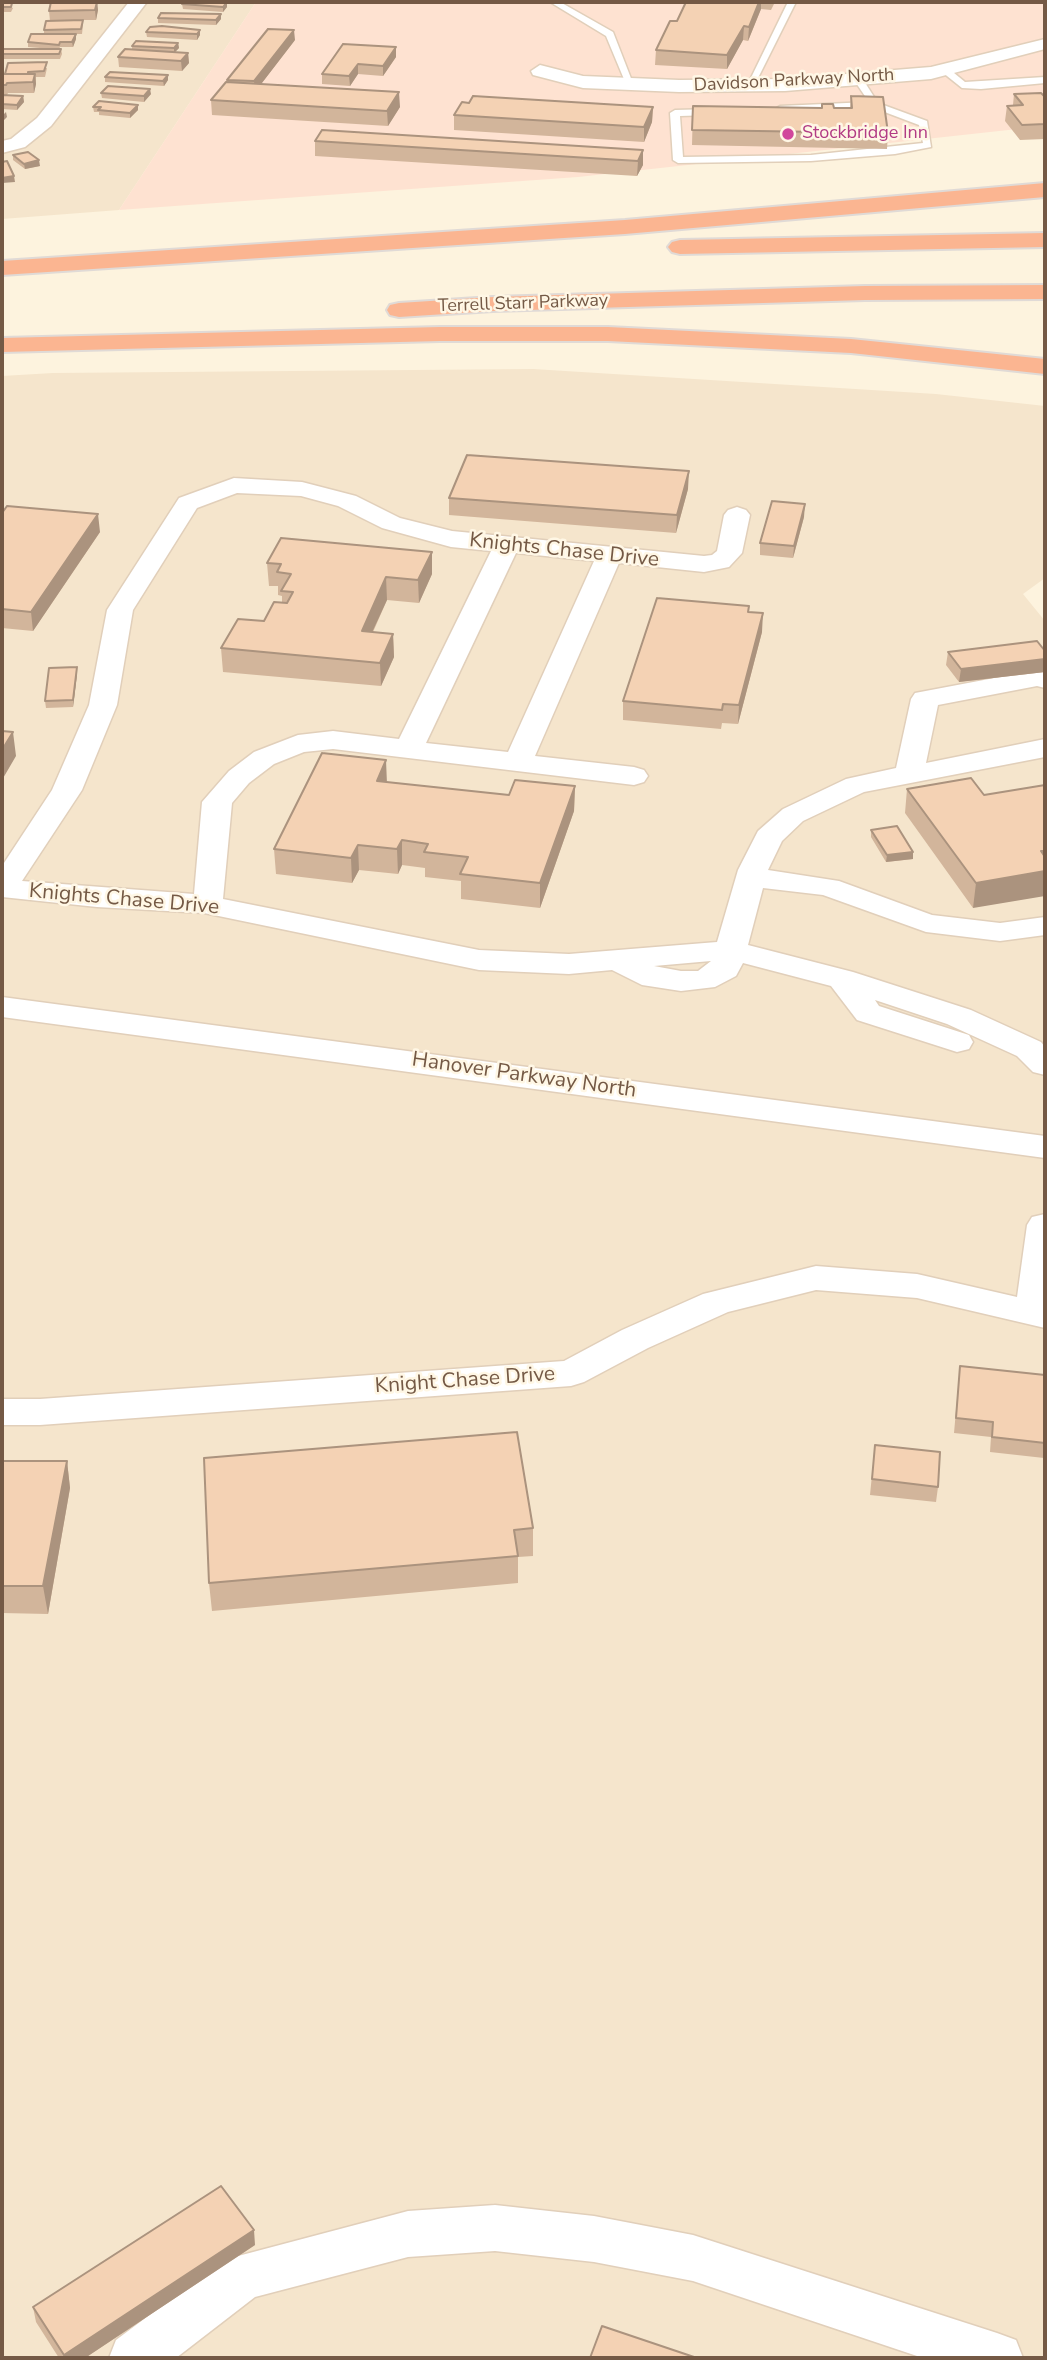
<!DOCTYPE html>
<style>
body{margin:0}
#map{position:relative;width:1047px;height:2360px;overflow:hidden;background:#fdf3de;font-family:"Nunito Sans",sans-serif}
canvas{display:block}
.frame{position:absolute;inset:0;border:4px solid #745945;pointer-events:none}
</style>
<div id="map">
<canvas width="1047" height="2360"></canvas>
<div class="frame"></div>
</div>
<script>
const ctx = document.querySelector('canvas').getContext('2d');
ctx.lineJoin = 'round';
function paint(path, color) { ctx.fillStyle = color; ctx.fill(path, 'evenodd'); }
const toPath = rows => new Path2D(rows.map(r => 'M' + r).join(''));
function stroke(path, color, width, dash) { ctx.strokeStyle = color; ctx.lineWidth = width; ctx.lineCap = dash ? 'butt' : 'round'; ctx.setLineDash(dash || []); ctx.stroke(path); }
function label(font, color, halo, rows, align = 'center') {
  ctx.font = font + ' "Nunito Sans",sans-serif'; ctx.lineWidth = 5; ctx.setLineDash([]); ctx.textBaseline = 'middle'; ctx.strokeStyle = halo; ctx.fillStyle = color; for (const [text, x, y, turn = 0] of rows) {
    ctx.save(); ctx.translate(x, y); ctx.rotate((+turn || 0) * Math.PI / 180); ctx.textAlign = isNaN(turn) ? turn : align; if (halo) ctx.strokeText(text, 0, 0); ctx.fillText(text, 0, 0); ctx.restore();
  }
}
const residential = toPath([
 [2,2,256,2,119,210,2,219],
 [533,369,936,394,1045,406,1045,578,1023,594,1045,621,1045,2358,2,2358,2,376,53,373]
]);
const commercial = toPath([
 [256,2,1045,2,1045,126,578,177,119,210]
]);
const service = toPath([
 [550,2,560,2,613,32,634,86,626,84,606,36,550,2],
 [788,2,796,2,754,86,746,88,788,2],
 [942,68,948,68,965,82,1045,77,1045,83,981,89,962,88,942,72,942,68],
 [859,77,862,78,878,103,927,121,931,147,895,154,811,161,678,163,673,160,670,113,675,110,713,109,718,112,713,115,680,116,683,157,811,155,923,143,919,125,874,108,780,112,775,109,780,106,869,102,854,80,859,77]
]);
const minor = toPath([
 [129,2,147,2,51,126,25,147,2,153,2,141,11,139,37,118,129,2],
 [1045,39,1045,49,931,79,785,91,679,92,583,88,533,75,531,71,540,65,583,76,679,80,785,79,931,67,1045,39],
 [234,478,302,482,356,496,400,518,452,531,704,556,712,555,717,551,724,515,728,510,737,507,746,510,750,515,742,553,729,567,704,572,619,563,535,756,634,767,644,770,648,776,644,782,634,785,333,749,304,752,274,764,249,783,232,803,223,899,479,950,569,954,717,942,738,870,758,831,783,809,846,779,896,768,911,699,915,693,1042,669,1045,670,1045,688,1037,686,938,705,926,763,1045,739,1045,757,864,792,803,821,782,841,768,870,839,881,932,915,1000,923,1045,917,1045,935,1000,941,926,932,823,895,763,888,748,945,853,972,971,1010,1041,1042,1045,1047,1045,1075,1033,1072,1017,1056,947,1024,875,1000,879,1006,969,1035,973,1042,969,1049,957,1052,857,1020,831,986,743,963,736,976,715,987,681,991,642,985,612,970,569,974,479,970,204,913,97,907,2,897,2,866,52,790,89,705,107,610,179,498,234,478],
 [237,493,301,496,338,506,382,528,451,547,491,551,399,739,333,731,298,735,254,752,229,771,202,802,194,894,22,881,82,790,117,705,133,610,197,508,237,493],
 [516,553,594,561,508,752,426,743,516,553],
 [711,961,698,971,681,971,654,966,711,961],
 [2,997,1045,1136,1045,1158,2,1017,2,997],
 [1045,1214,1045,1328,917,1298,816,1290,728,1312,648,1348,584,1382,571,1386,40,1425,2,1425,2,1399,40,1399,564,1361,622,1330,703,1294,816,1266,917,1274,1017,1297,1027,1225,1032,1217,1045,1214],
 [495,2205,594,2216,693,2235,997,2333,1016,2340,1023,2358,923,2358,693,2281,594,2262,495,2251,408,2257,255,2297,176,2358,109,2358,116,2340,223,2260,408,2211,495,2205]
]);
const motorway = toPath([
 [1045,183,1045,197,625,234,2,275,2,261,625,220,1045,183],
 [1045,233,1045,247,680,254,672,252,668,247,672,242,680,240,1045,233],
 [1045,285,1045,299,865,300,493,311,399,317,390,315,387,310,390,305,399,303,493,297,865,286,1045,285],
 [440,327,608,327,851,339,1045,359,1045,374,851,353,608,341,440,341,2,352,2,338,440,327]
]);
const wall = toPath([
 [51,2,112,2,110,4,97,3,98,10,96,20,83,20,83,25,82,34,76,34,76,39,73,47,60,47,59,49,61,49,62,54,60,59,2,59,2,49,52,49,28,47,28,42,44,34,44,30,50,21,49,11],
 [227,2,227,7,223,12,183,9,182,4],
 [642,2,775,2,771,10,761,9,748,41,743,40,727,69,655,65,656,50,677,21,685,4],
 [2,3,13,8,11,12,2,12],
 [221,14,221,19,216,25,158,23,158,18],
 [200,30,200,35,197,40,147,37,146,32],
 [295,40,261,84,400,107,388,126,212,115,211,100,228,82,227,80],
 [178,43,179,48,175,52,188,53,189,63,182,71,119,67,118,57,132,49,132,46],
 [396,47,396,57,383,76,358,74,350,86,322,84,322,74],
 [47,68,45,77,36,77,36,84,34,93,8,93,7,95,23,96,24,102,17,110,2,109,2,74],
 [168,75,168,80,164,86,105,82,105,77],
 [101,93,151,94,144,102,102,98],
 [1014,94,1045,97,1045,139,1020,140,1005,121,1007,106,1013,105],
 [851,96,888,133,887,149,692,145,693,106,821,108,822,104,834,108,850,108],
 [93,107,138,110,130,118,99,115,99,112,94,112],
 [653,107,652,122,644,142,454,130,454,115],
 [315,141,643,150,643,165,637,176,315,156],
 [13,155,40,166,25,169,13,160],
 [688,489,676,533,449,515,449,498],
 [2,513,100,532,33,631,2,628],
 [804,517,793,558,760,555,760,543],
 [432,552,432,574,419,603,387,600,373,632,393,634,394,657,381,686,223,672,221,648,264,621,282,603,282,596,278,595,278,586,269,586,267,563],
 [748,612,762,632,738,724,722,723,721,729,623,720,623,701],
 [1045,651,1045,672,959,682,946,665,948,652],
 [77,667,77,674,73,707,46,708,45,701],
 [387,783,509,795,575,786,574,811,540,908,461,899,461,881,425,877,425,868,402,865,398,874,359,870,352,883,276,874,274,849],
 [1045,785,973,908,905,813,907,789,984,795],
 [871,830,913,859,886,862,871,837],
 [960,1366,1045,1375,1045,1449,1044,1458,990,1452,991,1437,954,1433],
 [517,1432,533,1528,533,1556,518,1557,518,1583,212,1611,209,1583],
 [875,1445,938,1487,936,1502,870,1495],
 [2,1461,67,1461,70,1488,48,1614,2,1613],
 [255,2245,85,2358,59,2358,36,2322,33,2307]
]);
const shadedWall = toPath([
 [97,2,98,10,96,20,95,10],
 [227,2,227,7,223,12,223,7],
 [759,2,761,2,761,9,748,41,749,27],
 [221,14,221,19,216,25,216,20],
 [744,26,743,40,727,69,727,55],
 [200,30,200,35,197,40,197,34],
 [294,30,295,40,255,92,254,81],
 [76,34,76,39,73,47,72,42],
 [178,43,179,48,174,53,174,48],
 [396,47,396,57,383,76,383,66],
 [188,53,189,63,182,71,181,61],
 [358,64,358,74,350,86,349,76],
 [35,74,36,84,34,93,33,82],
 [168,75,168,80,164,86,163,81],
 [150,89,151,94,144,102,144,96],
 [399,92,400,107,388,126,387,111],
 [23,96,24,102,17,110,17,105],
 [138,105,138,110,130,118,130,113],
 [653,107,652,122,644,142,644,127],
 [6,112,7,117,2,122,2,116],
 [643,150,643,165,637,176,638,161],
 [39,160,40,166,25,169,24,164],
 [14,176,15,182,2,183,2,178],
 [689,471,688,489,676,533,677,515],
 [805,504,804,517,793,558,794,546],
 [98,514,100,532,33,631,31,612],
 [432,552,432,574,419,603,418,580],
 [386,577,387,600,362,654,362,631],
 [763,613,762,632,738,724,739,705],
 [393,634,394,657,381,686,380,663],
 [1045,659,1045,672,959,682,961,669],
 [77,667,77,674,73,707,73,700],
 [13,732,16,756,2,780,2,750],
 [386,760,387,784,377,781],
 [575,786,574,811,540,908,540,883],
 [402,840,402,865,398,874,397,849],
 [358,845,359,870,352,883,351,858],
 [1041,851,1045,851,1045,896,973,908,976,883],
 [913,852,913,859,886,862,887,855],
 [67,1461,70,1488,48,1614,43,1586],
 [254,2230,255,2245,85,2358,65,2358,64,2355]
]);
const building = toPath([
 [51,2,97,2,95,10,49,11,51,2],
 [184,2,227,2,223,7,182,4,184,2],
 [686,2,759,2,749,27,744,26,727,55,656,50,670,21,677,21,686,2],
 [2,3,12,3,11,7,2,7,2,3],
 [161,13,221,14,216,20,158,18,161,13],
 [83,20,81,29,44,30,46,21,83,20],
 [162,26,200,30,197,34,146,32,150,27,162,26],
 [268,29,294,30,254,81,227,80,268,29],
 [31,34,76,34,72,42,60,42,59,45,28,42,31,34],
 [136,41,178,43,174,48,132,46,136,41],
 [343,44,396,47,383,66,358,64,349,76,322,74,343,44],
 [2,49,61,49,59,54,2,54,2,49],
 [125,49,188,53,181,61,118,57,125,49],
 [47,62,44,71,28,72,28,74,5,74,8,63,47,62],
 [110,72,168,75,163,81,105,77,110,72],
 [2,74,35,74,33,82,7,83,6,85,2,85,2,74],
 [226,82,399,92,387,111,211,100,226,82],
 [108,86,150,89,144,96,101,93,108,86],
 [1041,93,1045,97,1045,124,1022,125,1007,106,1023,105,1014,94,1041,93],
 [2,95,23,96,17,105,2,104,2,95],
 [473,96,653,107,644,127,454,115,462,102,469,103,473,96],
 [851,96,883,97,888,133,692,130,693,106,822,108,822,104,833,104,834,108,852,108,851,96],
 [99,101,138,105,130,113,98,110,101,107,93,107,99,101],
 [322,130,643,150,638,161,315,141,322,130],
 [28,152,39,160,24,164,13,155,28,152],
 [7,161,14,176,2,178,2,162,7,161],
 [467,455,689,471,677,515,449,498,467,455],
 [772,501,805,504,794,546,760,543,772,501],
 [7,506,98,514,31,612,2,609,2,513,7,506],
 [281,538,432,552,418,580,386,577,362,631,393,634,380,663,221,648,238,619,264,621,274,602,287,603,293,592,281,591,291,574,277,572,281,564,267,563,281,538],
 [657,598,749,606,748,612,763,613,739,705,723,704,722,710,623,701,657,598],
 [1037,641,1045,651,1045,659,961,669,948,652,1037,641],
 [77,667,73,700,45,701,49,668,77,667],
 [2,731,13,732,2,750,2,731],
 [322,753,386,760,377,781,509,795,515,780,575,786,540,883,460,874,468,857,424,852,428,844,402,840,397,849,358,845,351,858,274,849,322,753],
 [971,778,984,795,1045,785,1045,851,1041,851,1045,857,1045,871,976,883,907,789,971,778],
 [897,826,913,852,887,855,871,830,897,826],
 [960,1366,1045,1375,1045,1443,992,1437,993,1422,956,1418,960,1366],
 [517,1432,533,1528,514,1530,518,1556,209,1583,204,1458,517,1432],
 [875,1445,940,1452,938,1487,872,1479,875,1445],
 [2,1461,67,1461,43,1586,2,1586,2,1461],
 [221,2186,254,2230,64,2355,33,2307,221,2186],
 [602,2326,697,2358,590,2358,602,2326]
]);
const markers = [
 [788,134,7,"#d1479c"]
];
const farStreetnames = [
 ["Davidson Parkway North",794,81,-3],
 ["Terrell Starr Parkway",523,304,-2]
];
const farHotelnames = [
 ["Stockbridge Inn",802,134]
];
const streetNames = [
 ["Knights Chase Drive",564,551,6],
 ["Knights Chase Drive",124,900,5],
 ["Hanover Parkway North",524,1076,8],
 ["Knight Chase Drive",465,1381,-4]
];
paint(residential, '#f5e5cc');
paint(commercial, '#fee2d1');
stroke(service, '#e1cfba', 3);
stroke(minor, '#e1cfba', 3);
stroke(motorway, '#e0dad6', 4);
paint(service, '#fff');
paint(minor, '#fff');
paint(motorway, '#fbb591');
paint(wall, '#d2b59b');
paint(shadedWall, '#ab937e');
paint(building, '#f4d2b4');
stroke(building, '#ab937e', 2);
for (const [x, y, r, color] of markers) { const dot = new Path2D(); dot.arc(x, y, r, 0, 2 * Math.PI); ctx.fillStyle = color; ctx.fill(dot); stroke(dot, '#fff7e5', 2.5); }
label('18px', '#745945', '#fff7e5', farStreetnames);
label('18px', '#b23c85', '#fff7e5', farHotelnames, 'left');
label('21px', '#745945', '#fff7e5', streetNames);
</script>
